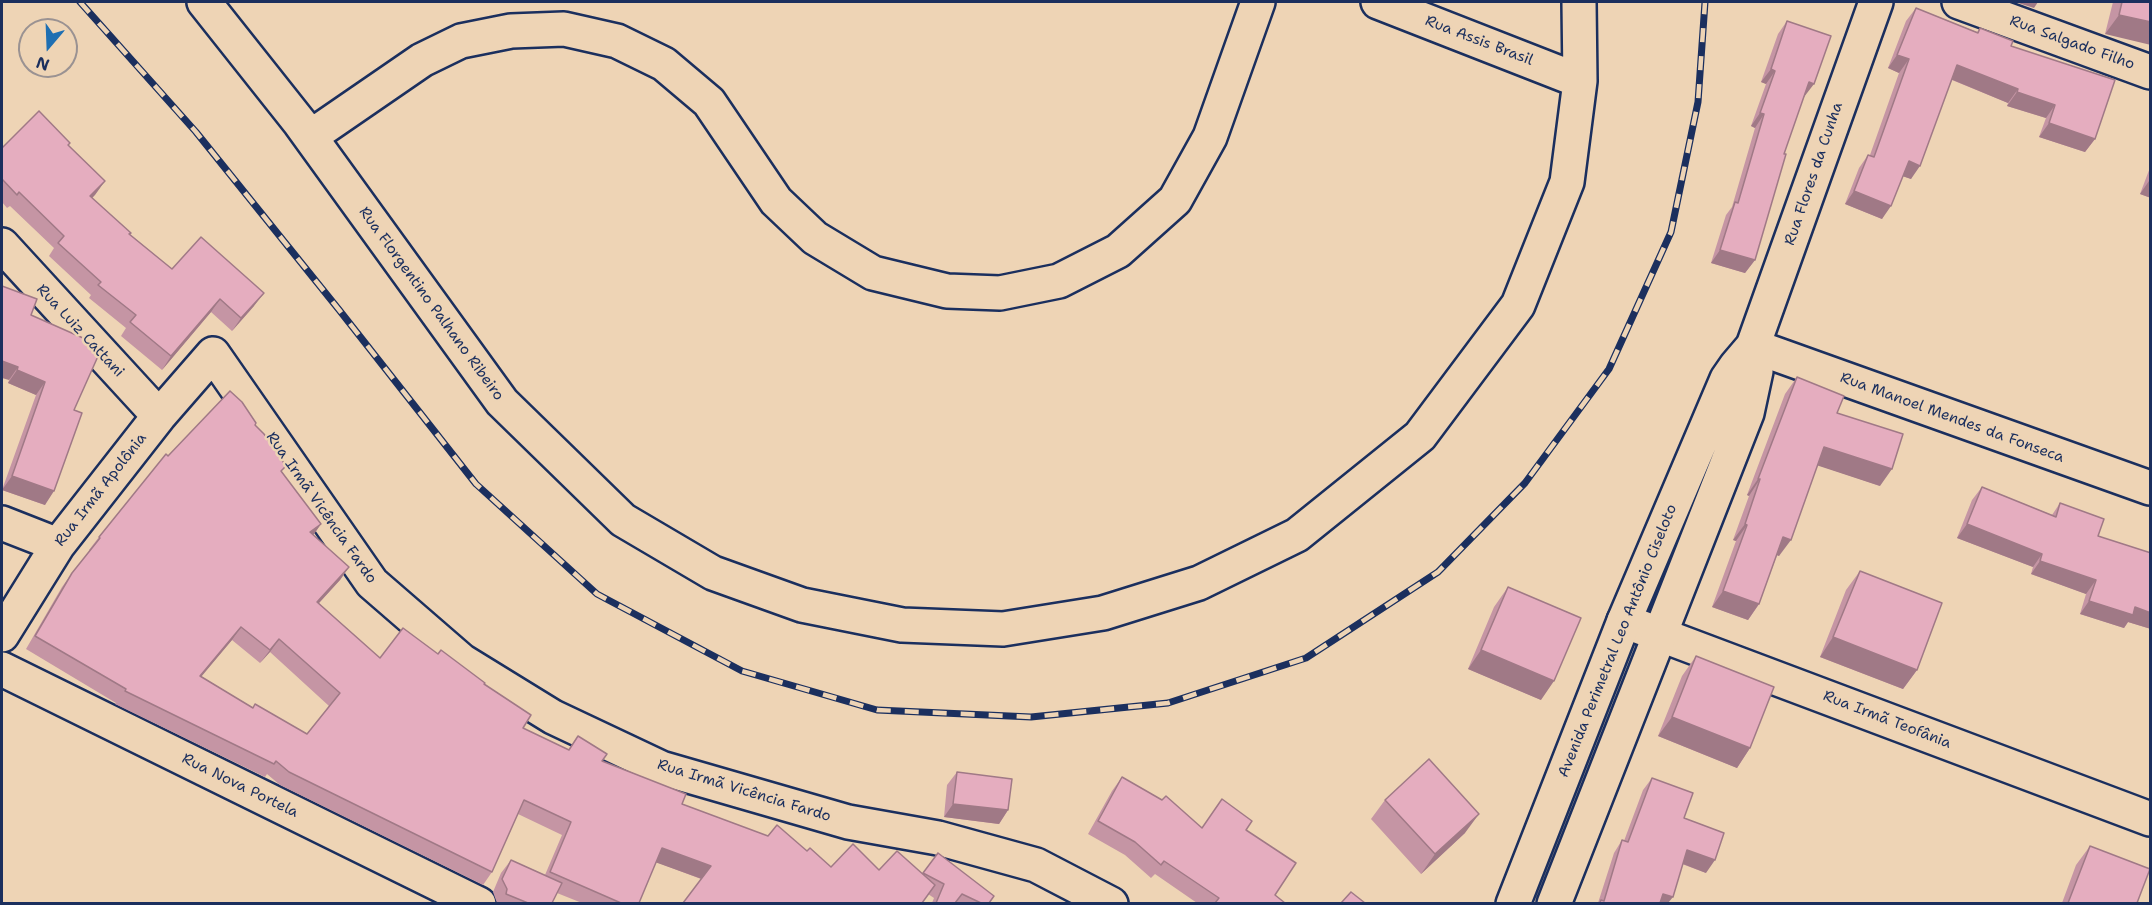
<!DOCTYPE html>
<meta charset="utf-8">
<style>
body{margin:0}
#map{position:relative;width:2152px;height:905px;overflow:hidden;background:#eed4b5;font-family:"Shantell Sans",sans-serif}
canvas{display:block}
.frame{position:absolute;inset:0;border:3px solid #1b2f5e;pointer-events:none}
.north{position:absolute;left:18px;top:18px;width:60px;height:60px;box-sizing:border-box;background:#eed4b5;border:2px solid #9a9292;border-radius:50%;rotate:199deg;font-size:16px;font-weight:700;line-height:24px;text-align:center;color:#1b2f5e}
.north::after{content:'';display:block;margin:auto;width:21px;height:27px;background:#1f6fb2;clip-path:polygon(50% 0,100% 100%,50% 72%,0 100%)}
</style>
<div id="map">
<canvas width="2152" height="905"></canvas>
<div class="frame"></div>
<div class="north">N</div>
</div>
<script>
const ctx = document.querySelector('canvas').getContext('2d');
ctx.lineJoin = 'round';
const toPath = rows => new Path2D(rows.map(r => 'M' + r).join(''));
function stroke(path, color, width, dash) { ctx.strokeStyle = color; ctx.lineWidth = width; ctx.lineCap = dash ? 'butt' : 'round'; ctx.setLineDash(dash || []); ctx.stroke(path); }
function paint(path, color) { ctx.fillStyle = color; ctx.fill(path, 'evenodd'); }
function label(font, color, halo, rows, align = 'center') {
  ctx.font = font + ' "Shantell Sans",sans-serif'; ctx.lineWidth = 5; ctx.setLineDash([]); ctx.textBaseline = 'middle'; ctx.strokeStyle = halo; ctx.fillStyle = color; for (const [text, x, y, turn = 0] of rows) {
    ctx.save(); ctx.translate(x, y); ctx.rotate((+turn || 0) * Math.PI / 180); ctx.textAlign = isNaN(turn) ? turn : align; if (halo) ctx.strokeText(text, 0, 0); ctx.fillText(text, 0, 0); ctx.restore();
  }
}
const minor = toPath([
 [204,2,300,123,502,402,623,520,713,573,802,605,902,625,1003,629,1103,613,1199,583,1297,535,1420,436,1518,305,1567,182,1580,81,1579,2],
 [1378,2,1580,81],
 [1959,2,2150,72],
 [310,137,422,60,461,41,511,31,564,29,617,41,664,64,709,102,776,201,815,238,873,273,947,291,1000,293,1059,281,1118,251,1175,200,1210,137,1258,2],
 [2,245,159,416],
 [1753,346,2150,488],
 [2,523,58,545],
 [1624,621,2150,819],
 [2,635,58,545,159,416,213,354,372,583,462,661,553,717,661,768,848,822,938,838,1036,865,1111,904],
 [2,669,479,904]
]);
const tertiary = toPath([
 [1513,904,1624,621,1727,379,1736,366,1753,346,1876,2],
 [1554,904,1747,413,1756,371,1753,346]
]);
const rail = toPath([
 [80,2,196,132,340,311,476,484,597,594,742,671,877,710,1031,717,1168,703,1306,658,1438,572,1525,483,1609,369,1671,232,1698,102,1705,2]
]);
const wall = toPath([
 [2113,2,2151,2,2105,34],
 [1916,8,1977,32,1980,28,2011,46,2095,139,2085,152,2039,137,2046,118,2007,106,2008,103,1952,80,1911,179,1903,176,1882,219,1845,204,1859,168,1868,155,1870,155,1899,73,1888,68,1906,21],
 [1787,21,1804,97,1784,154,1755,260,1745,273,1711,263,1726,215,1732,207,1755,128,1751,126,1766,84,1761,82,1778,34],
 [68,145,105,181,92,198,130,234,172,269,254,306,232,331,211,312,162,370,121,336,126,328,89,298,91,295,49,256,54,248,10,206,7,208,2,202,2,148],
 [2151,165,2151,198,2140,194],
 [31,315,74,410,45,505,2,490,36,395,8,383],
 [1797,377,1837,413,1880,486,1818,465,1779,556,1777,555,1759,604,1748,620,1712,607,1736,541,1733,540,1749,496,1747,495,1785,394],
 [255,425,282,473,321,524,313,535,349,567,340,580,319,603,380,658,438,654,484,684,523,728,568,750,578,736,602,761,682,804,807,851,831,867,922,874,938,853,989,903,932,903,934,898,928,894,701,879,656,862,639,903,582,903,557,893,552,903,497,903,493,892,501,873,511,860,545,875,562,835,518,814,492,872,483,885,280,785,267,774,265,777,115,704,116,703,26,649,62,587,72,573,90,551,89,550,99,537,168,456],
 [232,640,260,663,270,652,329,706,307,734,252,708,201,676],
 [1982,487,2052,515,2060,503,2098,536,2151,553,2151,629,2128,622,2124,628,2080,614,2086,594,2031,574,2033,567,1957,538,1972,500],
 [1860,571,1917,670,1903,689,1820,657,1846,590],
 [1508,587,1541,700,1468,669,1494,607],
 [1696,656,1750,748,1737,768,1658,736,1682,676],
 [957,772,1008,810,999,824,944,817,947,785],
 [1122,777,1202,828,1246,830,1275,895,1285,903,1197,903,1155,874,1151,878,1125,855,1088,834,1112,791],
 [1652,778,1684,818,1706,873,1682,864,1668,903,1598,903,1614,853,1622,840,1624,841,1643,790],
 [1385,800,1465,833,1421,874,1371,819],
 [2090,846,2137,903,2062,903,2076,865]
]);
const shadedWall = toPath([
 [2015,2,2038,2,2034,8],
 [2119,15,2151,22,2151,45,2105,34],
 [1897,55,1909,59,1899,73,1888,68],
 [1957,65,2018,89,2008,103,1948,78],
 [1771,69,1775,71,1766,84,1761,82],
 [1809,82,1814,84,1804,97,1800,96],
 [2017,92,2055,105,2046,118,2007,106],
 [1760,113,1764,114,1755,128,1751,126],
 [2049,123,2095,139,2085,152,2039,137],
 [1909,161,1920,166,1911,179,1899,175],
 [105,181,95,195,80,210,90,196],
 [2149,181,2151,181,2151,198,2140,194],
 [1854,191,1891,206,1882,219,1845,204],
 [1720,250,1755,260,1745,273,1711,263],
 [264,293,254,306,232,331,241,318],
 [220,299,211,312,162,370,171,356],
 [2,361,18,367,9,380,2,378],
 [17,370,45,382,36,395,8,383],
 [1824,447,1892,469,1880,486,1813,464],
 [12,476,54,491,45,505,2,490],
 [1758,479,1760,479,1749,496,1747,495],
 [321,524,312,537,310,532],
 [1745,524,1747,525,1736,541,1733,540],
 [1967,524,2042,554,2033,567,1957,538],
 [1783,537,1791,540,1779,556,1772,553],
 [2040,561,2096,580,2086,594,2031,574],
 [349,567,340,580,308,615,317,602],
 [1723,591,1759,604,1748,620,1712,607],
 [2089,601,2135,607,2151,613,2151,629,2128,622,2124,628,2080,614],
 [241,627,232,640,191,689,200,676],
 [1833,637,1917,670,1903,689,1820,657],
 [279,639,270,652,260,663,270,650],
 [1481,650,1554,681,1541,700,1468,669],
 [1672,717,1750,748,1737,768,1658,736],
 [953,804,1008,810,999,824,944,817],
 [1479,814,1465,833,1421,874,1435,854],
 [662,848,711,866,702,879,652,861],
 [1687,850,1715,860,1706,873,1678,862],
 [1663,894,1673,897,1668,903,1657,903]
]);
const building = toPath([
 [2122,2,2151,2,2151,22,2119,15,2122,2],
 [1916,8,1978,33,1980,28,2013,41,2011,46,2115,80,2095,139,2049,123,2055,105,2017,92,2018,89,1957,65,1920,166,1909,161,1891,206,1854,191,1868,155,1874,157,1909,59,1897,55,1916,8],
 [1787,21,1831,36,1814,84,1809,82,1784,154,1786,154,1755,260,1720,250,1735,202,1738,203,1764,114,1760,113,1775,71,1771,69,1787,21],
 [39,111,70,143,68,145,105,181,90,196,131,233,129,234,172,269,201,237,264,293,241,318,220,299,171,356,130,322,136,315,98,285,101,282,58,243,64,236,19,192,17,195,2,179,2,148,39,111],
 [2,286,37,299,31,315,83,338,99,354,74,410,82,413,54,491,12,476,45,382,17,370,18,367,2,361,2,286],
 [1797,377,1844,396,1837,413,1903,434,1892,469,1824,447,1791,540,1783,537,1759,604,1723,591,1747,525,1745,524,1760,479,1758,479,1797,377],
 [230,391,242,402,256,423,255,425,264,434,286,466,281,471,321,524,310,532,349,567,317,602,380,658,403,628,438,654,441,650,485,683,484,684,531,715,523,728,569,750,578,736,607,754,602,761,686,794,682,804,768,836,777,825,807,851,810,848,831,867,853,844,879,870,897,851,935,885,922,903,683,903,711,866,662,848,639,903,621,903,550,872,571,822,524,800,492,872,289,772,276,761,274,764,125,691,126,689,35,636,72,573,100,538,99,537,166,454,168,456,230,391],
 [241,627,270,650,279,639,340,693,307,734,255,704,253,708,200,676,241,627],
 [1982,487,2056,517,2060,503,2104,519,2098,536,2151,553,2151,613,2135,607,2133,615,2089,601,2096,580,2040,561,2042,554,1967,524,1982,487],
 [1860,571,1942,603,1917,670,1833,637,1860,571],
 [1508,587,1581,618,1554,681,1481,650,1508,587],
 [1696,656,1774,687,1750,748,1672,717,1696,656],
 [1429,759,1479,814,1435,854,1385,800,1429,759],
 [957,772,1012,779,1008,810,953,804,957,772],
 [1122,777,1162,800,1166,796,1202,828,1222,799,1252,821,1246,830,1296,863,1275,895,1285,903,1215,903,1219,898,1164,861,1161,865,1135,842,1098,821,1122,777],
 [1652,778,1693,793,1684,818,1724,833,1715,860,1687,850,1673,897,1663,894,1660,903,1600,903,1601,900,1604,901,1622,840,1628,842,1652,778],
 [2090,846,2150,869,2137,903,2068,903,2090,846],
 [938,853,994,896,989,903,981,903,962,894,955,903,936,903,944,884,923,873,938,853],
 [511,860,562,883,552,903,528,903,506,894,507,889,502,879,511,860],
 [1351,892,1365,903,1341,903,1351,892]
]);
const streetNames = [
 ["Rua Assis Brasil",1479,41,21],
 ["Rua Salgado Filho",2072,43,20],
 ["Rua Flores da Cunha",1814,174,-71],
 ["Rua Florgentino Palhano Ribeiro",431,304,54],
 ["Rua Luiz Cattani",80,331,47],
 ["Rua Manoel Mendes da Fonseca",1952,418,20],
 ["Rua Irmã Apolônia",101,490,-52],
 ["Rua Irmã Vicência Fardo",321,508,55],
 ["Avenida Perimetral Leo Antônio Ciseloto",1618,641,-68],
 ["Rua Irmã Teofânia",1887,720,21],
 ["Rua Nova Portela",240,786,26],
 ["Rua Irmã Vicência Fardo",744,791,17]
];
stroke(minor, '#1b2f5e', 38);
stroke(tertiary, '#1b2f5e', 38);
stroke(minor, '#eed4b5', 33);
stroke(tertiary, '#eed4b5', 33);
stroke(rail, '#1b2f5e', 7);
stroke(rail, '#eed4b5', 4.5, [14]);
paint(wall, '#c595a4');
paint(shadedWall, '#a07986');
paint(building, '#e5adbf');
stroke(building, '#a07986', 1.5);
label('15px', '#1b2f5e', '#eed4b5', streetNames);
</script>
